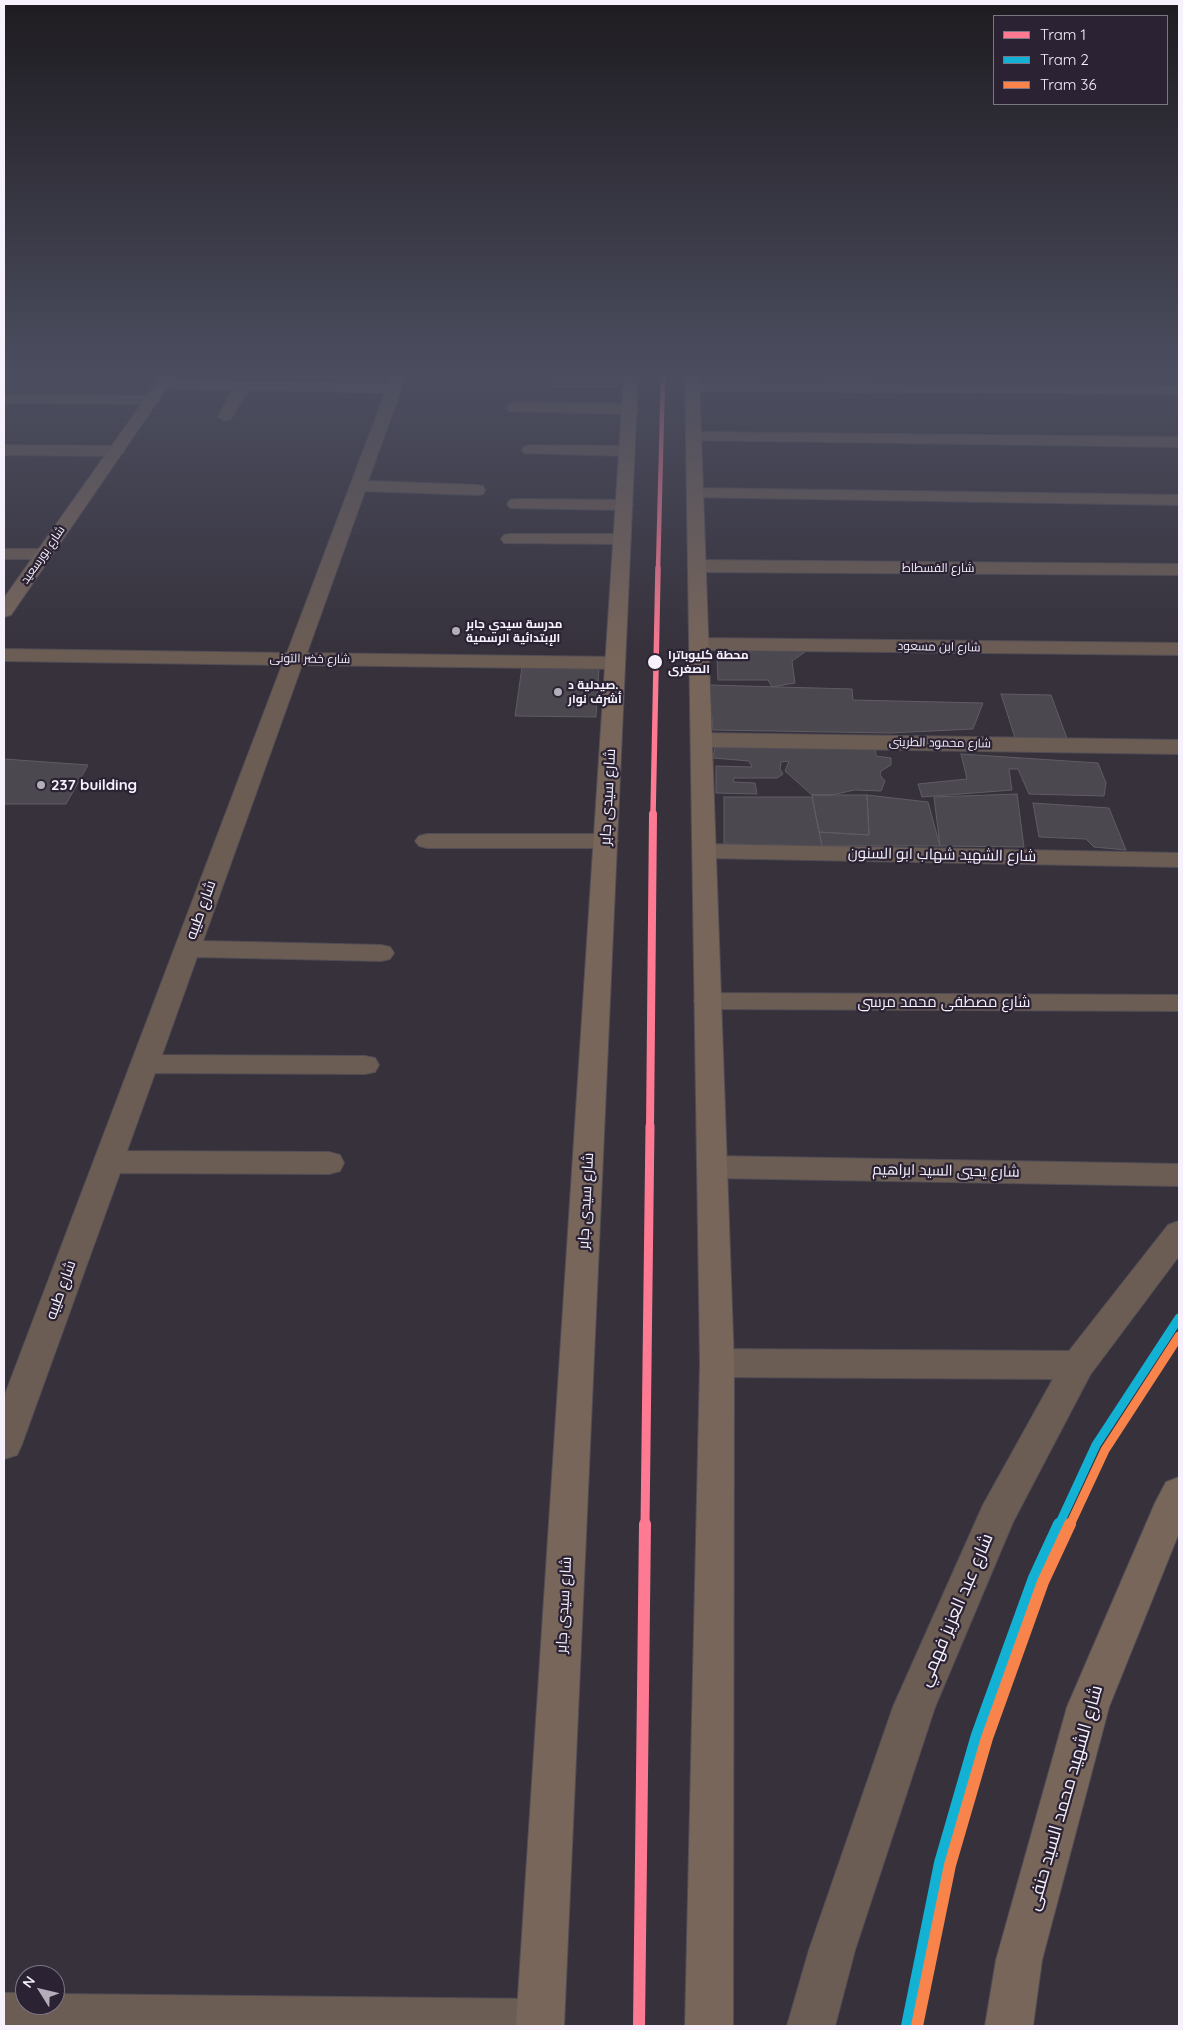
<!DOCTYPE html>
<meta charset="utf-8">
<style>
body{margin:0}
#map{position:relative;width:1183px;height:2030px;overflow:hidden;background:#36313b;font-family:Quicksand,sans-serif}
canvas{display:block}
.frame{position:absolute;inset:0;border:5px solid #f6f1fd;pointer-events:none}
.legend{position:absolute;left:993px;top:15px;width:175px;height:90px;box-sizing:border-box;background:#2b2334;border:1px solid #7c7584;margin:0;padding:6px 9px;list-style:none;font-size:15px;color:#f6f1fd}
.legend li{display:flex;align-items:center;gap:10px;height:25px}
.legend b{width:25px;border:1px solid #7c7584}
.north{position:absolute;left:15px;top:1965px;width:50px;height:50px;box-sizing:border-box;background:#2b2334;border:1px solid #7c7584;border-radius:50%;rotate:306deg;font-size:14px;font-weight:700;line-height:20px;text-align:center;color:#f6f1fd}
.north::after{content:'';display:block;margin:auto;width:18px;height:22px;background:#b3aeb9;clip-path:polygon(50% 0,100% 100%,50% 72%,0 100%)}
</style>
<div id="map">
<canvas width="1183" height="2030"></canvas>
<div class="frame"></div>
<ul class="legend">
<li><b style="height:6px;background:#fe7a93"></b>Tram 1</li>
<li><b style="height:6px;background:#13b2d5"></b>Tram 2</li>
<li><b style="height:6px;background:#f8844c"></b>Tram 36</li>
</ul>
<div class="north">N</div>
</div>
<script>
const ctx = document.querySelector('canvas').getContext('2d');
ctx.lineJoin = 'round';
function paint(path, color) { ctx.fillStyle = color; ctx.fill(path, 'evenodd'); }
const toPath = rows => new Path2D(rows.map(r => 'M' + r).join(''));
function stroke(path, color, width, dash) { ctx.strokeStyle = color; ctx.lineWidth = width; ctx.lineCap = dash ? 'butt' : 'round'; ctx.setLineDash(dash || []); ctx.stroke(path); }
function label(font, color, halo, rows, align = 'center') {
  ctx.font = font + ' Quicksand,Cairo,sans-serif'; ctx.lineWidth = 4.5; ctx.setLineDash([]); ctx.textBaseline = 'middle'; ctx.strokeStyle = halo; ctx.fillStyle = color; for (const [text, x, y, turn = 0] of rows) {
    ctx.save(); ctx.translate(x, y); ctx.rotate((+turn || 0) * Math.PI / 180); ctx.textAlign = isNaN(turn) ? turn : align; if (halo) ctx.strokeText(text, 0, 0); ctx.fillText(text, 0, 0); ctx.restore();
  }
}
const building = toPath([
 [558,376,618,376,618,387,556,387,558,376],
 [737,645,805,652,792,661,795,683,772,687,768,680,718,680,717,659,733,658,737,645],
 [522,667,599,668,596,717,515,716,522,667],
 [709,685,852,689,853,700,983,703,973,729,890,733,713,730,709,685],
 [1001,694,1051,695,1068,741,1016,741,1001,694],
 [716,742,875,745,876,756,891,758,891,765,881,771,880,775,885,781,881,791,855,790,831,795,812,795,785,771,789,761,781,762,780,769,783,774,777,778,734,778,733,782,755,783,757,794,716,793,716,766,752,767,749,761,713,758,716,742],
 [961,754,1098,763,1106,783,1104,796,1029,794,1018,769,1009,769,1012,790,922,797,918,784,967,779,961,754],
 [4,759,88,765,66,804,4,804,4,759],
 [1017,794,1024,847,940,846,934,797,1017,794],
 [812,795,867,795,869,835,819,832,812,795],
 [867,795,928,802,940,846,822,846,819,832,869,835,867,795],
 [724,797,812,797,822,846,724,844,724,797],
 [1033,803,1109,808,1126,850,1094,847,1086,839,1039,837,1033,803]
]);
const street = toPath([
 [392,376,406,376,368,481,477,485,483,486,485,490,483,494,477,495,365,491,307,653,615,657,622,659,625,663,622,667,615,669,302,665,203,941,381,945,390,947,394,953,390,959,381,961,197,957,162,1055,365,1056,375,1058,379,1065,375,1072,365,1074,155,1073,127,1151,329,1152,340,1155,344,1163,340,1171,329,1174,120,1173,22,1444,17,1455,4,1459,4,1397,282,665,4,661,4,649,287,653,385,393,248,390,231,419,226,421,221,419,218,416,233,390,163,388,158,387,156,384,158,381,163,380,389,384,392,376],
 [692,384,1179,386,1179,394,687,391,685,388,687,385,692,384],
 [4,395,151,396,156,397,158,400,156,403,151,404,4,403,4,395],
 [514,403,630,404,635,406,638,409,635,412,630,414,509,411,506,408,509,405,514,403],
 [694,432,1179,437,1179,447,688,440,686,437,688,434,694,432],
 [4,445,116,446,122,448,124,451,122,454,116,456,4,455,4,445],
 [530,445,627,446,633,448,635,451,633,454,627,456,524,453,522,450,524,447,530,445],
 [695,488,1179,495,1179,505,689,497,687,493,689,489,695,488],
 [516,499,624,500,630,501,633,505,630,509,624,510,510,508,507,504,510,500,516,499],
 [510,534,622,534,628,535,631,539,628,543,622,544,504,543,501,539,504,535,510,534],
 [4,549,43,549,49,550,52,554,49,558,43,559,4,559,4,549],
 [697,560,1179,564,1179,575,697,572,691,570,688,566,691,562,697,560],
 [699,638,1179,643,1179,655,699,650,692,648,689,644,692,640,699,638],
 [702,733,1179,740,1179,754,702,747,694,745,691,740,694,735,702,733],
 [427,834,606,834,614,836,618,841,614,846,606,848,427,848,419,846,415,841,419,836,427,834],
 [705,844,1179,853,1179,867,705,858,696,856,693,851,696,846,705,844],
 [708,993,1179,995,1179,1011,708,1009,698,1007,694,1001,698,995,708,993],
 [713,1156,1179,1164,1179,1186,713,1178,702,1175,698,1167,702,1159,713,1156],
 [1179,1221,1179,1256,1090,1375,1013,1522,935,1707,855,1950,835,2026,787,2026,809,1950,893,1707,983,1505,1053,1379,717,1377,705,1373,700,1363,705,1353,717,1349,1069,1351,1168,1225,1179,1221],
 [4,1993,25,1993,25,2005,55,2005,55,1994,540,1999,557,2006,564,2023,563,2026,4,2026,4,1993]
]);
const secondary = toPath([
 [161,376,175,376,11,615,4,617,4,598,161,376],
 [624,376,638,376,564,2026,516,2026,624,376],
 [685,376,699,376,734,1363,733,2026,685,2026,700,1363,685,376],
 [1179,1477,1179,1533,1109,1707,1042,1960,1033,2026,985,2026,996,1960,1067,1707,1155,1503,1166,1482,1179,1477]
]);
const tram1Far4 = toPath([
 [658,569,663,376]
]);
const tram1Far3 = toPath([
 [653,815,658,568]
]);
const tram1Far2 = toPath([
 [650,1128,653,814]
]);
const tram1Far1 = toPath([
 [645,1525,650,1126]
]);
const tram1 = toPath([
 [639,2026,645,1524]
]);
const tram2Far1 = toPath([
 [1059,1525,1096,1445,1179,1318]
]);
const tram2 = toPath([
 [907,2026,940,1863,977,1735,1034,1578,1059,1524]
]);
const tram3Far1 = toPath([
 [1070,1525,1105,1450,1179,1336]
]);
const tram3 = toPath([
 [917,2026,950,1865,987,1738,1043,1582,1070,1524]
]);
const markers = [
 [456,631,5,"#b3aeb9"],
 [655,662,8,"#f6f1fd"],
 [558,692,5,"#b3aeb9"],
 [41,785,5,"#b3aeb9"]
];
const farStreetnames = [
 ["شارع بورسعيد",43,555,-55],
 ["شارع الفسطاط",938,568],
 ["شارع ابن مسعود",939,647,1],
 ["شارع خضر التونى",310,659,1],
 ["شارع محمود الطرينى",940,743,1]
];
const farPoinames = [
 ["مدرسة سيدي جابر",466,624],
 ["الإبتدائية الرسمية",466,638],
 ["صيدلية د.",568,685],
 ["أشرف نوار",568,699]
];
const farStopnames = [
 ["محطة كليوباترا",668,655],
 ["الصغرى",668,669]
];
const poiNames = [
 ["237 building",51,785]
];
const streetNames = [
 ["شارع سيدى جابر",608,797,-87],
 ["شارع الشهيد شهاب ابو السنون",942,855,1],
 ["شارع طيبه",201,910,-70],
 ["شارع مصطفى محمد مرسى",944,1002],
 ["شارع يحيي السيد ابراهيم",946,1171,1],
 ["شارع سيدى جابر",586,1201,-87],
 ["شارع طيبه",61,1290,-70],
 ["شارع سيدى جابر",564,1605,-87]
];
const nearStreetnames = [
 ["شارع عبد العزيز فهمي",956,1610,-67],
 ["شارع الشهيد محمد السيد حنفى",1065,1798,-74]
];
paint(building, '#4c4850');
stroke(building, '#605c64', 1);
stroke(street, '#514d55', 2);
stroke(secondary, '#514d55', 2);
paint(street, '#6c5d54');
paint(secondary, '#79665a');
stroke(tram1Far4, '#fe7a93', 4.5);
stroke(tram1Far3, '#fe7a93', 5.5);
stroke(tram1Far2, '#fe7a93', 8);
stroke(tram1Far1, '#fe7a93', 9);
stroke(tram1, '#fe7a93', 12);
stroke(tram2Far1, '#13b2d5', 9);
stroke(tram2, '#13b2d5', 12);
stroke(tram3Far1, '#f8844c', 9);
stroke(tram3, '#f8844c', 12);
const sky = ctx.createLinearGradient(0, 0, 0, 660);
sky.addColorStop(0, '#1e1b20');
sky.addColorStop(0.57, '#4c4e60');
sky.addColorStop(1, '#4c4e6000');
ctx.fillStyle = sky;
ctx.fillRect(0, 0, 1183, 660);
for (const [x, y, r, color] of markers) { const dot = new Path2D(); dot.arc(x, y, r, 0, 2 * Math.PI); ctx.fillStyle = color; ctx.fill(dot); stroke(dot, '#2b2334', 2); }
label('12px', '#f6f1fd', '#2b2334', farStreetnames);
label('bold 12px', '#f6f1fd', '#2b2334', farPoinames, 'left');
label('bold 12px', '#f6f1fd', '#2b2334', farStopnames, 'left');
label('bold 15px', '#f6f1fd', '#2b2334', poiNames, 'left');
label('15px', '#f6f1fd', '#2b2334', streetNames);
label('18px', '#f6f1fd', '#2b2334', nearStreetnames);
</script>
